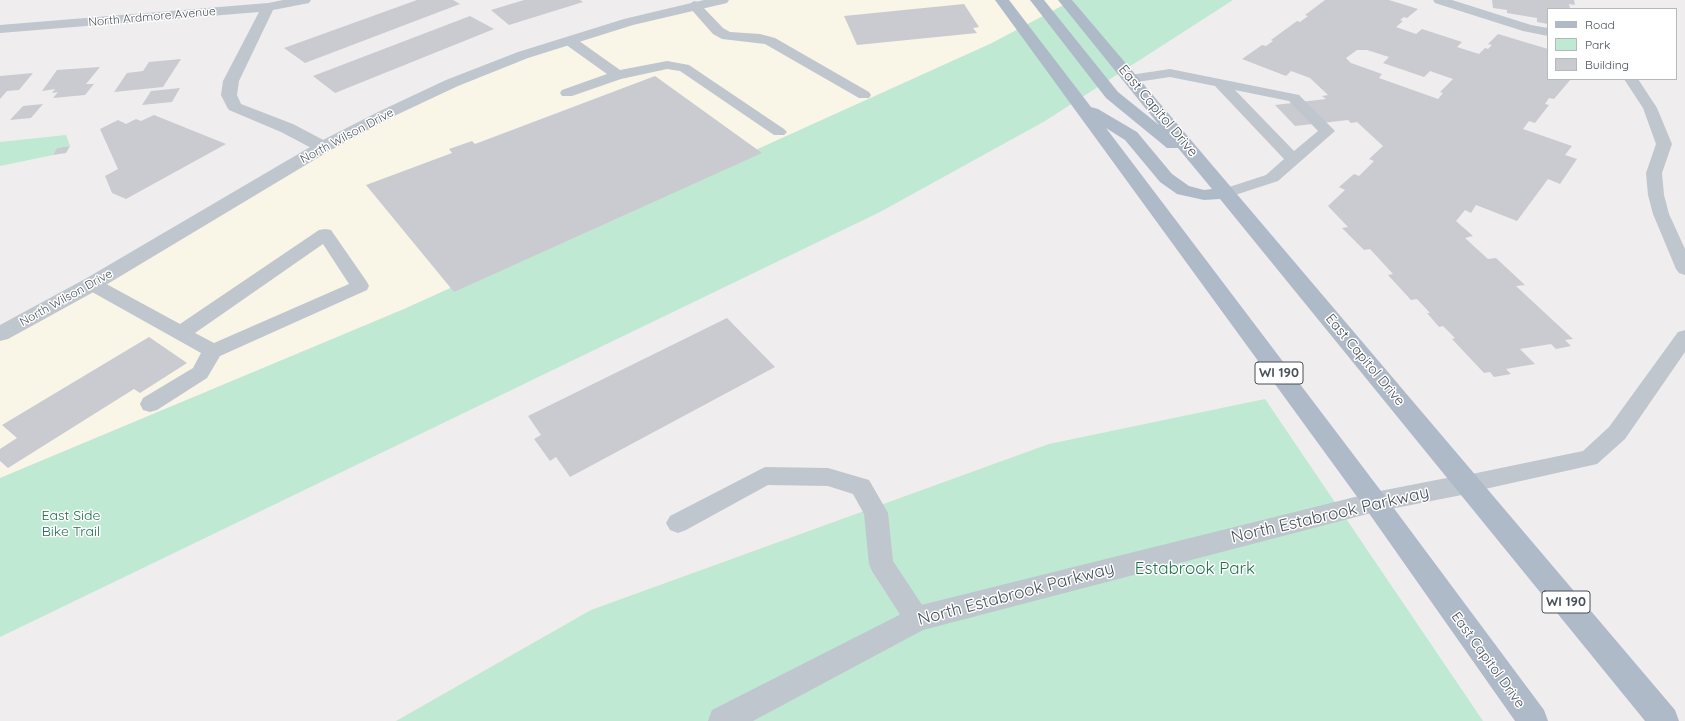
<!DOCTYPE html>
<style>
body{margin:0}
#map{position:relative;width:1685px;height:721px;overflow:hidden;background:#efeded;font-family:Quicksand,sans-serif}
canvas{display:block}
.legend{position:absolute;left:1547px;top:8px;width:130px;height:72px;box-sizing:border-box;background:#fff;border:1px solid #b5b9bc;margin:0;padding:5px 7px;list-style:none;font-size:12px;color:#474f58}
.legend li{display:flex;align-items:center;gap:8px;height:20px}
.legend b{width:20px;border:1px solid #b5b9bc}
</style>
<div id="map">
<canvas width="1685" height="721"></canvas>
<ul class="legend">
<li><b style="height:5px;background:#afbac9"></b>Road</li>
<li><b style="height:11px;background:#bfe9d2"></b>Park</li>
<li><b style="height:11px;background:#cacbd1"></b>Building</li>
</ul>
</div>
<script>
const ctx = document.querySelector('canvas').getContext('2d');
ctx.lineJoin = 'round';
function paint(path, color) { ctx.fillStyle = color; ctx.fill(path, 'evenodd'); }
const toPath = rows => new Path2D(rows.map(r => 'M' + r).join(''));
function label(font, color, halo, rows, align = 'center') {
  ctx.font = font + ' Quicksand,sans-serif'; ctx.lineWidth = 3; ctx.setLineDash([]); ctx.textBaseline = 'middle'; ctx.strokeStyle = halo; ctx.fillStyle = color; for (const [text, x, y, turn = 0] of rows) {
    ctx.save(); ctx.translate(x, y); ctx.rotate((+turn || 0) * Math.PI / 180); ctx.textAlign = isNaN(turn) ? turn : align; if (halo) ctx.strokeText(text, 0, 0); ctx.fillText(text, 0, 0); ctx.restore();
  }
}
function stroke(path, color, width, dash) { ctx.strokeStyle = color; ctx.lineWidth = width; ctx.lineCap = dash ? 'butt' : 'round'; ctx.setLineDash(dash || []); ctx.stroke(path); }
const commercial = toPath([
 [722,0,1073,0,992,43,404,309,0,478,0,334,323,147,523,55]
]);
const green = toPath([
 [1073,0,1233,0,1045,121,880,212,0,637,0,478,404,309,992,43],
 [66,135,70,146,57,148,53,155,0,166,0,142],
 [1265,399,1483,721,396,721,591,610,1049,444]
]);
const building = toPath([
 [417,0,453,0,460,4,305,63,284,48],
 [524,0,580,0,583,2,509,25,491,10],
 [1325,0,1389,0,1418,9,1407,18,1404,17,1400,20,1403,21,1396,27,1416,34,1422,29,1462,42,1457,47,1479,54,1485,48,1488,49,1492,45,1488,44,1498,34,1548,49,1548,79,1571,79,1554,99,1549,98,1545,104,1549,105,1535,123,1529,121,1523,129,1572,146,1565,155,1577,159,1560,184,1548,179,1517,221,1476,205,1471,213,1465,210,1456,221,1473,236,1465,238,1488,259,1496,258,1525,285,1516,286,1573,339,1565,340,1571,346,1556,349,1551,344,1520,349,1535,364,1506,369,1511,374,1494,377,1490,372,1484,373,1452,339,1455,338,1443,326,1439,327,1427,313,1430,313,1417,299,1411,300,1388,275,1393,274,1370,249,1364,250,1342,228,1348,227,1328,206,1345,190,1339,187,1354,174,1359,176,1374,161,1369,159,1383,146,1357,122,1351,123,1348,120,1295,126,1275,105,1326,99,1322,96,1328,95,1310,78,1291,71,1286,76,1242,59,1262,45,1266,46,1273,41,1271,40,1297,21,1300,22,1308,16,1305,15],
 [1357,50,1367,50,1389,57,1383,63,1424,77,1430,71,1453,79,1440,92,1443,93,1438,99,1379,78,1382,74,1351,63,1346,58],
 [1492,0,1574,0,1575,5,1569,4,1570,9,1548,9,1548,24,1537,22,1537,18,1507,13,1507,10,1493,8],
 [964,4,979,27,973,28,977,33,857,45,844,16],
 [470,16,494,29,335,93,313,76],
 [181,59,163,87,114,92,127,73,143,71,149,62],
 [100,67,86,84,94,84,85,95,53,98,58,92,52,93,55,89,42,91,57,70],
 [33,73,19,90,7,91,0,99,0,76],
 [655,76,762,153,454,292,366,185,452,153,449,149,472,141,475,144],
 [180,88,172,102,142,105,151,91],
 [43,104,31,118,10,120,23,106],
 [154,115,226,144,126,199,112,193,105,176,118,169,100,129,118,120,126,124,136,119,141,121],
 [70,146,66,153,53,155,57,148],
 [727,318,775,367,570,477,556,457,550,461,534,439,541,435,528,416],
 [149,337,187,363,140,393,134,389,8,468,0,461,0,449,17,438,2,425]
]);
const service = toPath([
 [1433,0,1452,0,1531,25,1548,28,1548,36,1523,31,1435,3,1433,0],
 [694,1,698,2,723,28,730,32,760,34,775,38,869,92,871,95,869,98,859,98,765,44,722,39,713,34,690,8,688,5,694,1],
 [570,37,575,38,620,70,667,61,689,65,784,129,787,132,784,135,774,135,680,71,667,69,621,79,572,96,562,96,560,93,562,90,607,74,565,44,563,41,565,38,570,37],
 [1170,69,1299,95,1335,131,1278,181,1232,196,1226,198,1220,196,1218,193,1220,190,1266,175,1284,159,1215,86,1170,77,1130,83,1125,82,1123,79,1125,76,1130,75,1170,69],
 [1235,90,1289,101,1318,131,1294,151,1235,90],
 [1624,79,1638,79,1657,108,1672,144,1662,173,1664,195,1669,214,1685,249,1685,275,1679,273,1676,269,1653,214,1648,195,1646,173,1656,144,1643,108,1624,79],
 [325,229,331,230,367,282,369,286,367,290,220,356,207,378,157,410,150,412,143,410,140,404,143,398,193,368,201,353,85,288,83,284,85,280,92,278,99,280,180,324,319,230,325,229],
 [323,244,349,284,214,343,195,333,323,244],
 [1685,330,1685,352,1625,439,1597,464,1467,493,1459,490,1456,484,1459,478,1467,475,1583,451,1609,427,1678,332,1685,330],
 [765,467,828,468,869,480,888,513,893,561,926,611,930,619,926,627,917,631,908,627,872,571,869,564,864,514,853,494,828,486,768,485,686,530,678,533,670,530,666,523,670,516,765,467]
]);
const minor = toPath([
 [283,0,311,0,309,3,273,10,239,81,237,95,241,104,293,124,329,143,332,147,329,151,323,152,317,151,281,132,229,110,227,107,221,95,223,81,259,12,0,33,0,25,268,3,283,0],
 [1467,474,1476,477,1479,484,1476,491,1467,494,1375,512,923,630,753,721,708,721,712,710,917,606,1375,492,1467,474]
]);
const tertiary = toPath([
 [704,0,729,0,727,3,633,25,528,58,458,86,392,117,329,151,99,289,8,339,0,341,0,325,85,279,317,143,380,111,446,80,518,52,624,19,704,0]
]);
const primary = toPath([
 [995,0,1009,0,1091,107,1098,109,1137,132,1172,174,1189,186,1204,190,1212,189,1178,148,1167,148,1106,98,1030,0,1044,0,1118,92,1159,125,1058,0,1072,0,1675,710,1679,721,1645,721,1220,199,1204,200,1177,194,1160,182,1125,140,1106,128,1384,495,1544,710,1548,721,1515,721,1366,509,995,0]
]);
const farStreetnames = [
 ["North Ardmore Avenue",152,17,-5],
 ["North Wilson Drive",347,136,-28],
 ["North Wilson Drive",66,298,-29]
];
const shields = [
 [1279,373,48],
 [1566,602,48]
];
const shieldNames = [
 ["WI 190",1279,373],
 ["WI 190",1566,602]
];
const streetNames = [
 ["East Capitol Drive",1158,111,50],
 ["East Capitol Drive",1365,360,50],
 ["East Capitol Drive",1488,660,54]
];
const parkNames = [
 ["East Side",71,516],
 ["Bike Trail",71,532]
];
const nearStreetnames = [
 ["North Estabrook Parkway",1330,515,-13],
 ["North Estabrook Parkway",1016,594,-15]
];
const nearParknames = [
 ["Estabrook Park",1195,569]
];
paint(commercial, '#f9f5e7');
paint(green, '#bfe9d2');
paint(building, '#cacbd1');
paint(service, '#bfc6cd');
paint(minor, '#bfc6cd');
paint(tertiary, '#bfc6cd');
paint(primary, '#afbac9');
label('12px', '#474f58', '#fff', farStreetnames);
for (const [x, y, w] of shields) { const box = new Path2D(); box.roundRect(x - w / 2, y - 11, w, 22, 3); ctx.fillStyle = '#fff'; ctx.fill(box); stroke(box, '#474f58', 1); }
label('bold 13px', '#474f58', null, shieldNames);
label('14px', '#474f58', '#fff', streetNames);
label('14px', '#21704e', '#fff', parkNames);
label('17px', '#474f58', '#fff', nearStreetnames);
label('17px', '#21704e', '#fff', nearParknames);
</script>
